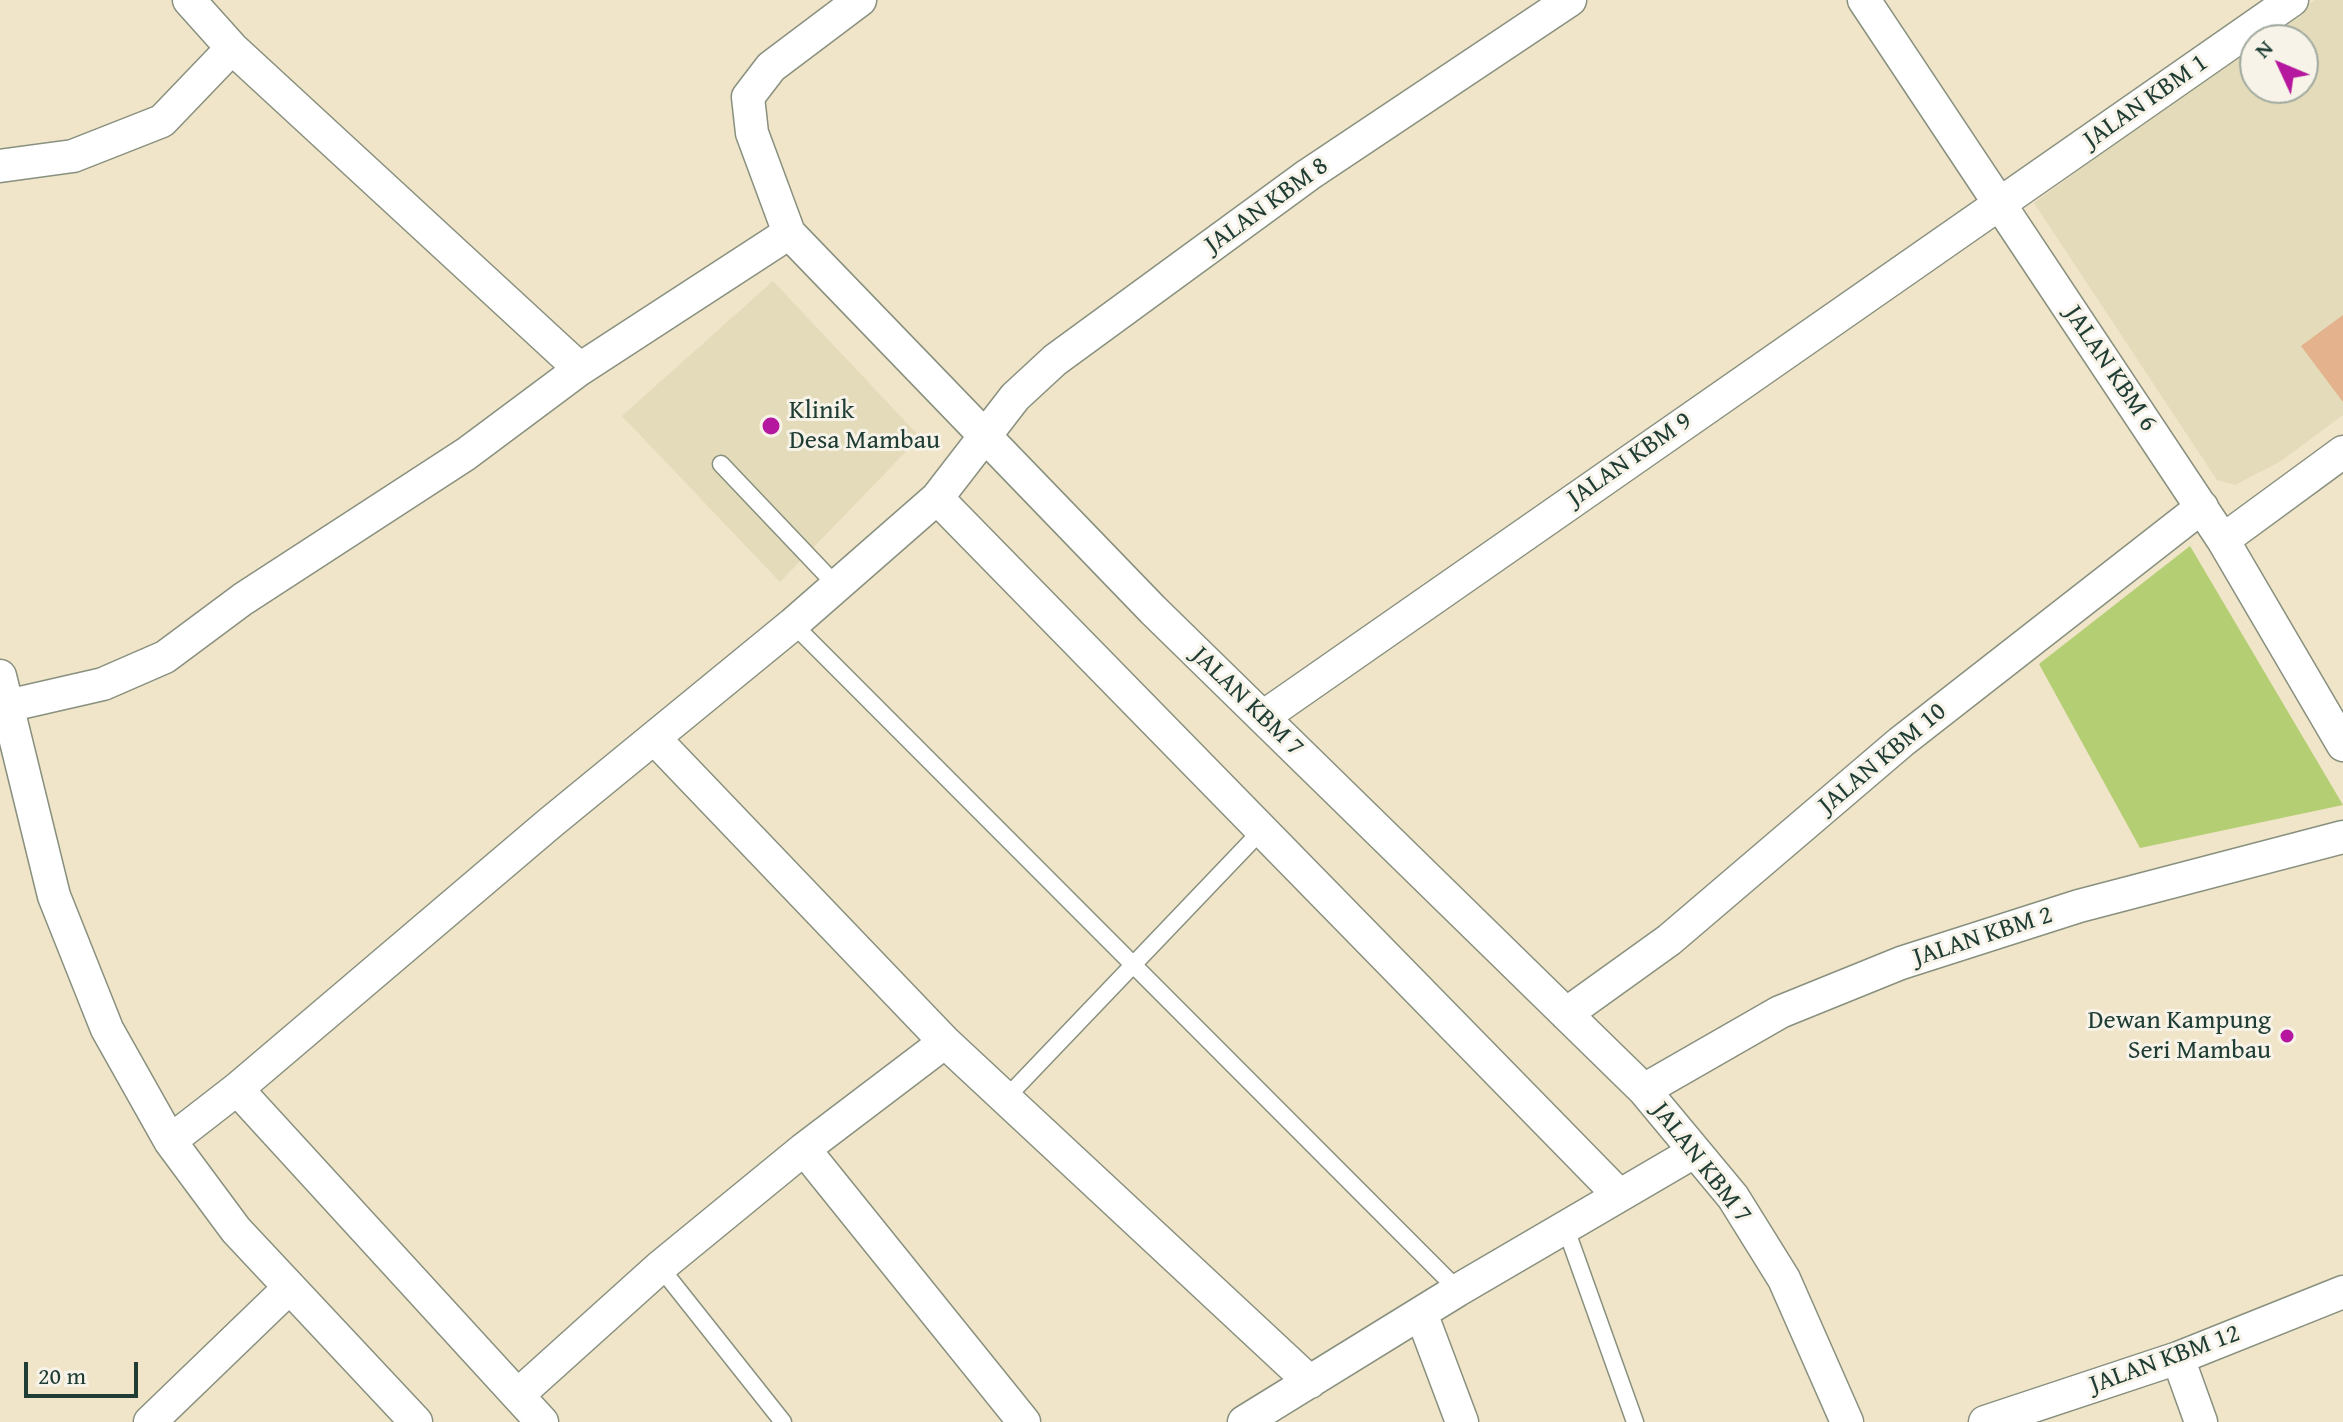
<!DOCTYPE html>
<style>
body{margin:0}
#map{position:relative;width:2343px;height:1422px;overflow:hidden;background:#f0e4c9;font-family:"Gentium Book Plus",serif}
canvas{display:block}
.north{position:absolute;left:2239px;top:24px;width:80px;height:80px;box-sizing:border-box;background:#f7f3e8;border:2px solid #a1aaa0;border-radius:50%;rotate:314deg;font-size:22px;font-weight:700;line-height:32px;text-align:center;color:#1f3d34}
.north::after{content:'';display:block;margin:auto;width:28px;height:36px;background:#b5179e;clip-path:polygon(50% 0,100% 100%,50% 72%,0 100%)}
.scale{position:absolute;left:24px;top:1362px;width:114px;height:36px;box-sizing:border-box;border:4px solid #1f3d34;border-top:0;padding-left:10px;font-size:24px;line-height:28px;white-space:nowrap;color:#1f3d34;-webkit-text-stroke:6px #f7f3e8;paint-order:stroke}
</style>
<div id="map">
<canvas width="2343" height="1422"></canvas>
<div class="north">N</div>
<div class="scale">20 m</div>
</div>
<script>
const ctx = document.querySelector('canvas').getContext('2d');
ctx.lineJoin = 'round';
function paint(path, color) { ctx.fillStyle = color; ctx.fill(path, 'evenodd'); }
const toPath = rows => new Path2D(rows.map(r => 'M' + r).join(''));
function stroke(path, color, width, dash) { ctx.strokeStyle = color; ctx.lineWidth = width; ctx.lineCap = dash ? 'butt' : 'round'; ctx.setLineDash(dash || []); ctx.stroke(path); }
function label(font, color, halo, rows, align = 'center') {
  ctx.font = font + ' "Gentium Book Plus",serif'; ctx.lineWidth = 6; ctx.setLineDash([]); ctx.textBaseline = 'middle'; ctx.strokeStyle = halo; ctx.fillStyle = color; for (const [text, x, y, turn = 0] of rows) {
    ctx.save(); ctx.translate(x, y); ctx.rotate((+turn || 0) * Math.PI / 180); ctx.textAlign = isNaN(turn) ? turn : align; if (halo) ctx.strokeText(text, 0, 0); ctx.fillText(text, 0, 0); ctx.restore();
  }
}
const built = toPath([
 [2315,0,2343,0,2343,415,2281,461,2235,485,2217,480,2034,203,2255,42,2255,88,2303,88,2303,40,2257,40],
 [773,281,920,437,780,582,622,416]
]);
const green = toPath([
 [2190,546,2343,805,2140,848,2039,664]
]);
const building = toPath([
 [2343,315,2343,402,2301,346]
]);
const service = toPath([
 [721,464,835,584],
 [793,624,1458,1290],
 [1005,1099,1262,830],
 [1566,1229,1635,1422],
 [660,1267,783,1422]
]);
const minor = toPath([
 [189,0,232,48,580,369,789,233],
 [860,0,771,67,748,97,752,133,789,233,1153,610,1644,1090,1733,1197,1784,1279,1847,1422],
 [1864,0,2223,540,2343,745],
 [0,166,73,156,162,121,232,48],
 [937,498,1619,1195],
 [2223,540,2343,452],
 [0,676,54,896,107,1029,170,1141,236,1230,416,1422],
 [7,706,103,684,165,657,243,599,466,454,580,369],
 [1263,717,2292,0],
 [655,739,945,1042,1310,1382],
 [1566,1014,1669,940,1901,742,2202,507],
 [237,1089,542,1422],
 [1644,1090,1780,1012,1901,963,2079,906,2343,837],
 [170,1141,237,1089,550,823,793,624,937,498,1015,397,1055,360,1308,175,1570,0],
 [804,1149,1024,1422],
 [1421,1313,1462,1422],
 [2178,1358,2201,1422],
 [519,1394,660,1267,804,1149,945,1042],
 [150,1422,288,1289],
 [1244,1422,1458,1290,1694,1152],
 [1985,1422,2178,1358,2343,1292]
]);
const markers = [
 [771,426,10,"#b5179e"],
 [2287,1036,8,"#b5179e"]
];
const streetNames = [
 ["JALAN KBM 1",2146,102,-35],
 ["JALAN KBM 8",1267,206,-36],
 ["JALAN KBM 6",2110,369,56],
 ["JALAN KBM 9",1630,460,-35],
 ["JALAN KBM 7",1247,702,44],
 ["JALAN KBM 10",1883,759,-40],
 ["JALAN KBM 2",1983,937,-18],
 ["JALAN KBM 7",1701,1163,52],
 ["JALAN KBM 12",2165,1360,-20]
];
const poiNames = [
 ["Klinik",789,411],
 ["Desa Mambau",789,441],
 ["Dewan Kampung",2271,1021,"right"],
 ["Seri Mambau",2271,1051,"right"]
];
paint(built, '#e3dbba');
paint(green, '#b4ce73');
paint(building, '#e4b28d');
stroke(service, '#88907e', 19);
stroke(minor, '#88907e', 35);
stroke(service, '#fff', 16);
stroke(minor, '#fff', 32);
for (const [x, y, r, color] of markers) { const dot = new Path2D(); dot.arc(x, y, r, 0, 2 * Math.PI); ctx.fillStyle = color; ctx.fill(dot); stroke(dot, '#f7f3e8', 3); }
label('26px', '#1f3d34', '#f7f3e8', streetNames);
label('26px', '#1f3d34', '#f7f3e8', poiNames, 'left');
</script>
